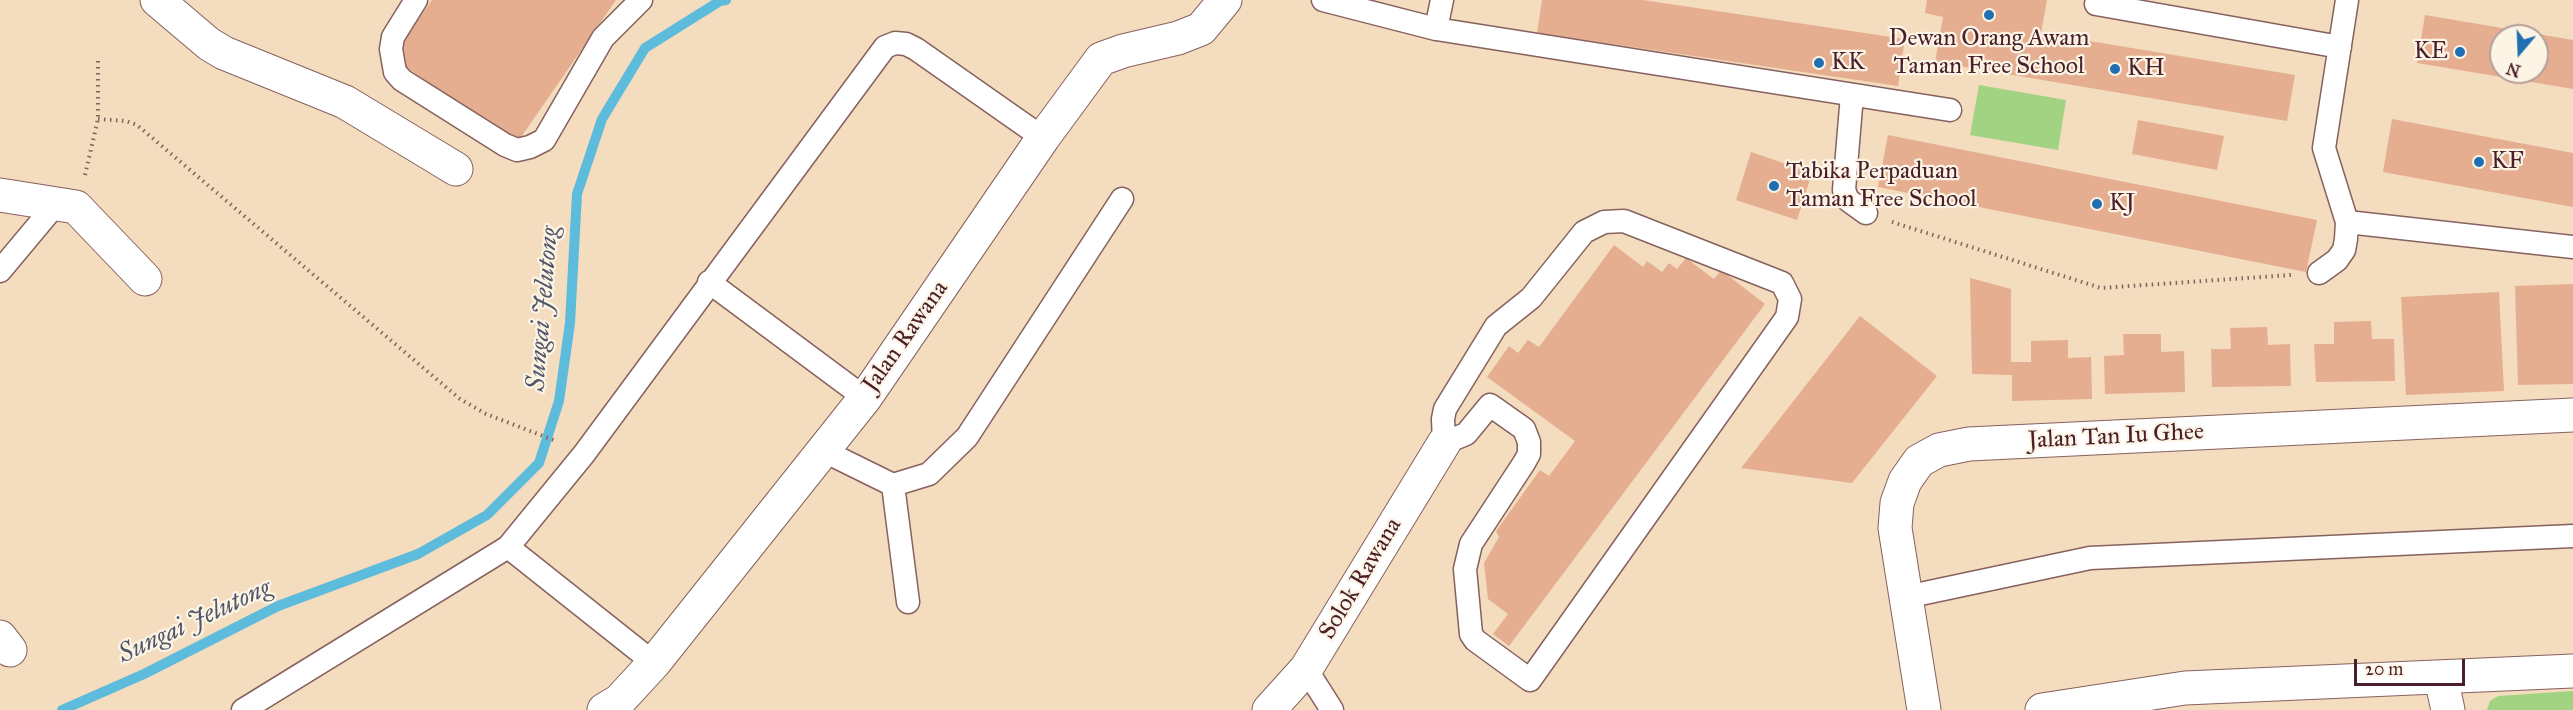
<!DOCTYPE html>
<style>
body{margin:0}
#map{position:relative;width:2573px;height:710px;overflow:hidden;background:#f4dcbe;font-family:"IM FELL Great Primer",serif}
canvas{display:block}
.north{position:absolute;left:2489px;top:24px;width:60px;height:60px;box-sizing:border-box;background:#fcf5e5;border:2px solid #b59f9b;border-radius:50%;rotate:199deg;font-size:16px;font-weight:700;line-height:24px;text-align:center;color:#4a1f2b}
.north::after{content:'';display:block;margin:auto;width:21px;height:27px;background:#1f6fb2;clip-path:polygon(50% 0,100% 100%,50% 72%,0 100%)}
.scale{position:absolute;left:2354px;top:659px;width:111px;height:27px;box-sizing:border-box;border:3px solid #4a1f2b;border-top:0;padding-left:8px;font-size:18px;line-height:21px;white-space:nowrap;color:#4a1f2b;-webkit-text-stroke:4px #fcf5e5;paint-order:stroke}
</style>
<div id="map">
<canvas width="2573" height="710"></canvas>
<div class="north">N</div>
<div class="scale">20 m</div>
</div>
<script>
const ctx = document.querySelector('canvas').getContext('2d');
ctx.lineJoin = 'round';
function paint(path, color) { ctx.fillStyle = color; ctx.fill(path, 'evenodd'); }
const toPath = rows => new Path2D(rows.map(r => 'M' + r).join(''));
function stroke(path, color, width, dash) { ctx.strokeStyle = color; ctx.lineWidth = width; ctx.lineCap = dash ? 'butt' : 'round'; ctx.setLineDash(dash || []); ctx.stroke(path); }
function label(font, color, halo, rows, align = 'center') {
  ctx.font = font + ' "IM FELL Great Primer",serif'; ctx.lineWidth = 4.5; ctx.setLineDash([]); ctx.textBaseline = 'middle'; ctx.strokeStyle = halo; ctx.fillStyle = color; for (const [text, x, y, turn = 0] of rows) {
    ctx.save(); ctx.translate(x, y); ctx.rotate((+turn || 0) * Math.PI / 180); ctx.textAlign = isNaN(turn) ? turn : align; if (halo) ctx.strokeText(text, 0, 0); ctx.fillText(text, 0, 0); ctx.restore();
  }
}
const green = toPath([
 [1979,85,2066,100,2058,150,1970,135],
 [2573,691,2573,710,2487,710,2490,701,2498,696]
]);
const stream = toPath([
 [62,710,144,674,278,606,418,554,487,515,539,463,559,401,570,323,577,194,602,119,645,48,720,1,726,0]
]);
const building = toPath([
 [432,0,616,0,517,143,402,64,400,44],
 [1542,0,1643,0,1905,39,1898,86,1537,33],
 [1927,0,2047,0,2041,33,2295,75,2287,121,1935,62,1943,17,1925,13],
 [2425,15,2573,40,2573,89,2417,63],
 [2501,36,2537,36,2537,72,2501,72],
 [2392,119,2573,153,2573,207,2383,172],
 [2138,120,2224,136,2217,170,2132,154],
 [1888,135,2317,220,2306,272,1878,187],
 [1751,152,1812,173,1797,220,1736,200],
 [1614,245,1643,267,1647,261,1662,272,1669,263,1677,269,1686,258,1714,279,1721,270,1765,304,1509,646,1493,634,1508,614,1488,599,1484,563,1499,537,1496,531,1540,470,1549,476,1575,441,1487,377,1509,346,1518,353,1528,340,1539,347],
 [1970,278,2011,289,2011,362,2031,362,2031,341,2068,340,2068,358,2091,357,2092,399,2012,401,2012,375,1972,374],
 [2573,284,2573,384,2518,385,2515,286],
 [2499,292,2504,391,2406,395,2401,297],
 [1860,316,1937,376,1852,483,1741,468],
 [2371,321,2372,339,2394,339,2395,381,2316,382,2314,344,2334,344,2334,322],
 [2267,327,2268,345,2290,344,2291,386,2212,387,2211,349,2231,349,2230,328],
 [2123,334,2161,334,2161,352,2184,351,2185,392,2105,394,2104,356,2124,355]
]);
const path = toPath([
 [98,119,126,121,137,125,460,399,486,414,556,441],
 [85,175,98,119,98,57],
 [1892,222,2101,288,2291,275]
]);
const lane = toPath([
 [416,0,393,37,391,49,395,72,402,80,505,145,517,150,530,147,544,140,603,38,641,0],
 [1323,0,1436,29,1950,110],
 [2096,4,2340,47],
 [1436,29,1442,0],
 [1852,95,1844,190,1848,200,1866,213],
 [1624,221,1782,283,1790,299,1787,317,1530,680,1475,640,1471,634,1465,569,1471,544,1524,463,1529,454,1529,442,1524,429,1490,405,1466,434,1444,443,1443,419,1445,409,1496,326,1531,298,1584,232,1604,222,1624,221],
 [2347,222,2573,247],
 [0,271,56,204],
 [2319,273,2337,260,2344,250,2346,239,2347,222,2324,148,2347,0],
 [709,282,865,398],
 [824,451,893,485,929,474,967,437,1122,199],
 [893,485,908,602],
 [508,547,654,663],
 [1906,597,2090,558,2573,536],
 [1306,669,1332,710],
 [243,710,508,547,584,454,885,47,895,43,906,44,916,49,1043,138]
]);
const street = toPath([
 [157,0,209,44,224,53,345,102,456,169],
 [0,195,76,207,145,279],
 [0,637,10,650],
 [2441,678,2448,710],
 [604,710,619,701,654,663,865,398,1043,138,1101,59,1123,51,1178,38,1201,29,1225,0],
 [1269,710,1306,669,1444,443],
 [1924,710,1895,528,1897,503,1905,481,1919,461,1939,450,1969,444,2573,415],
 [2042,710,2185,688,2573,671]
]);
const markers = [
 [1989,15,6,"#1f6fb2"],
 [2460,52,6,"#1f6fb2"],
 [1819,63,6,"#1f6fb2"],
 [2115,69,6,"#1f6fb2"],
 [2479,162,6,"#1f6fb2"],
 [1774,186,6,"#1f6fb2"],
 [2097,204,6,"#1f6fb2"]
];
const poiNames = [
 ["Dewan Orang Awam",1989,39,"center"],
 ["Taman Free School",1989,67,"center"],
 ["KE",2448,52,"right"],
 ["KK",1831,63],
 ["KH",2127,69],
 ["KF",2491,162],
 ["Tabika Perpaduan",1786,172],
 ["Taman Free School",1786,200],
 ["KJ",2109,204]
];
const streetNames = [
 ["Jalan Rawana",906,337,-55],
 ["Jalan Tan Iu Ghee",2116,437,-3],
 ["Solok Rawana",1361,579,-59]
];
const waterNames = [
 ["Sungai Jelutong",544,309,-85],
 ["Sungai Jelutong",195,622,-25]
];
paint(green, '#a1d382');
stroke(stream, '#5dbbdb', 10);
paint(building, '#e6ae90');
stroke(lane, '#86615e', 25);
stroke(street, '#86615e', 35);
stroke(path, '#86615e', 4, [1.5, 4.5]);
stroke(lane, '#fff', 22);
stroke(street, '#fff', 33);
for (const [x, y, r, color] of markers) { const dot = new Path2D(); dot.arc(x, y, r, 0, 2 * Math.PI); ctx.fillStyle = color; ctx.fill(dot); stroke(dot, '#fcf5e5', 2); }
label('24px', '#4a1f2b', '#fcf5e5', poiNames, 'left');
label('24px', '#4a1f2b', '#fcf5e5', streetNames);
label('italic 26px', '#515669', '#fcf5e5', waterNames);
</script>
